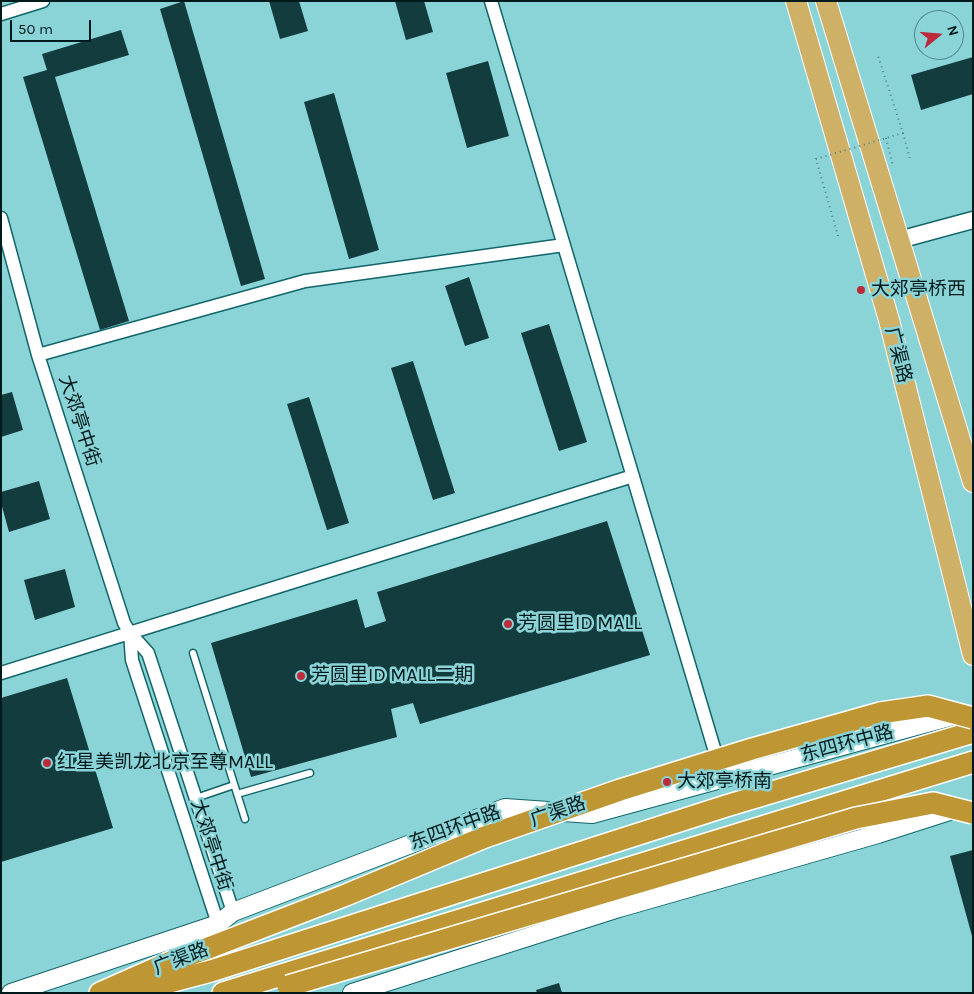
<!DOCTYPE html>
<meta charset="utf-8">
<style>
body{margin:0}
#map{position:relative;width:974px;height:994px;overflow:hidden;background:#8ad4d8;font-family:Karla,sans-serif}
canvas{display:block}
.frame{position:absolute;inset:0;border:2px solid #00191b;pointer-events:none}
.north{position:absolute;left:914px;top:10px;width:50px;height:50px;box-sizing:border-box;background:#8ad4d8;border:1px solid #53898c;border-radius:50%;rotate:73deg;font-size:14px;font-weight:700;line-height:20px;text-align:center;color:#00191b}
.north::after{content:'';display:block;margin:auto;width:18px;height:22px;background:#bc2b3b;clip-path:polygon(50% 0,100% 100%,50% 72%,0 100%)}
.scale{position:absolute;left:10px;top:20px;width:81px;height:22px;box-sizing:border-box;border:2px solid #00191b;border-top:0;padding-left:6px;font-size:15px;line-height:18px;white-space:nowrap;color:#00191b;-webkit-text-stroke:4px #8ad4d8;paint-order:stroke}
</style>
<div id="map">
<canvas width="974" height="994"></canvas>
<div class="frame"></div>
<div class="north">N</div>
<div class="scale">50 m</div>
</div>
<script>
const ctx = document.querySelector('canvas').getContext('2d');
ctx.lineJoin = 'round';
function paint(path, color) { ctx.fillStyle = color; ctx.fill(path, 'evenodd'); }
const toPath = rows => new Path2D(rows.map(r => 'M' + r).join(''));
function stroke(path, color, width, dash) { ctx.strokeStyle = color; ctx.lineWidth = width; ctx.lineCap = dash ? 'butt' : 'round'; ctx.setLineDash(dash || []); ctx.stroke(path); }
function label(font, color, halo, rows, align = 'center') {
  ctx.font = font + ' Karla,"Noto Sans SC",sans-serif'; ctx.lineWidth = 5; ctx.setLineDash([]); ctx.textBaseline = 'middle'; ctx.strokeStyle = halo; ctx.fillStyle = color; for (const [text, x, y, turn = 0] of rows) {
    ctx.save(); ctx.translate(x, y); ctx.rotate((+turn || 0) * Math.PI / 180); ctx.textAlign = isNaN(turn) ? turn : align; if (halo) ctx.strokeText(text, 0, 0); ctx.fillText(text, 0, 0); ctx.restore();
  }
}
const building = toPath([
 [184,1,265,279,241,286,160,9],
 [269,1,299,1,308,31,280,39],
 [395,1,424,1,433,32,406,40],
 [121,30,129,55,55,77,129,321,100,330,23,77,47,70,42,54],
 [973,57,973,94,921,110,911,75],
 [488,61,509,136,467,148,446,73],
 [334,93,379,250,349,259,304,102],
 [469,277,489,338,465,346,445,286],
 [549,324,587,442,559,451,521,333],
 [413,361,455,493,433,500,391,368],
 [12,392,23,430,1,437,1,395],
 [309,397,349,523,327,530,287,404],
 [39,481,50,519,9,532,1,503,1,492],
 [607,521,650,655,420,724,413,703,391,709,397,737,251,777,211,643,357,599,365,628,386,621,377,592],
 [65,569,75,607,35,620,24,580],
 [67,678,113,828,1,862,1,698],
 [973,850,973,936,972,936,950,856],
 [559,983,562,993,537,993,536,990]
]);
const path = toPath([
 [903,133,910,159],
 [886,138,893,166]
]);
const service = toPath([
 [193,653,245,819],
 [237,794,310,773],
 [196,798,234,785]
]);
const minor = toPath([
 [491,1,719,765],
 [1,14,43,1],
 [1,218,38,355,124,623,130,633],
 [38,355,305,281,564,245],
 [1,673,633,476],
 [218,924,132,660,130,633,148,653,233,912]
]);
const tertiary = toPath([
 [899,240,973,220]
]);
const secondary = toPath([
 [11,993,218,924,233,912,505,808,592,814,960,714],
 [352,993,619,908,878,834,959,808]
]);
const primary = toPath([
 [796,1,889,320,973,655],
 [826,1,973,482]
]);
const trunk = toPath([
 [100,993,168,963,211,947],
 [128,993,211,971,726,806,973,732],
 [223,993,973,762]
]);
const pathBridge = toPath([
 [838,236,816,159,903,133,877,53]
]);
const trunkBridge = toPath([
 [211,947,346,895,485,837,620,790,752,749,880,713,928,706,973,718],
 [288,986,856,818,933,803,973,813]
]);
const markers = [
 [861,290,5,"#bc2b3b"],
 [508,624,5,"#bc2b3b"],
 [301,676,5,"#bc2b3b"],
 [47,763,5,"#bc2b3b"],
 [667,782,5,"#bc2b3b"]
];
const poiNames = [
 ["大郊亭桥西",871,290],
 ["芳圆里ID MALL",518,624],
 ["芳圆里ID MALL二期",311,676],
 ["红星美凯龙北京至尊MALL",57,763],
 ["大郊亭桥南",677,782]
];
const streetNames = [
 ["广渠路",898,355,76],
 ["大郊亭中街",79,421,72],
 ["东四环中路",847,744,-15],
 ["广渠路",558,812,-19],
 ["东四环中路",455,828,-20],
 ["大郊亭中街",211,845,72],
 ["广渠路",181,959,-21]
];
paint(building, '#133c3e');
stroke(service, '#12666a', 9);
stroke(minor, '#12666a', 15);
stroke(tertiary, '#12666a', 19);
stroke(secondary, '#12666a', 20);
stroke(primary, '#fff', 22);
stroke(trunk, '#fff', 24);
stroke(path, '#4f8387', 2, [1, 4]);
stroke(service, '#fff', 6);
stroke(minor, '#fff', 12);
stroke(tertiary, '#fff', 16);
stroke(secondary, '#fff', 18);
stroke(primary, '#ceb066', 20);
stroke(trunk, '#be9633', 21);
stroke(trunkBridge, '#fff', 24, []);
stroke(pathBridge, '#4f8387', 2, [1, 4]);
stroke(trunkBridge, '#be9633', 21);
for (const [x, y, r, color] of markers) { const dot = new Path2D(); dot.arc(x, y, r, 0, 2 * Math.PI); ctx.fillStyle = color; ctx.fill(dot); stroke(dot, '#8ad4d8', 2); }
label('19px', '#00191b', '#8ad4d8', poiNames, 'left');
label('19px', '#00191b', '#8ad4d8', streetNames);
</script>
